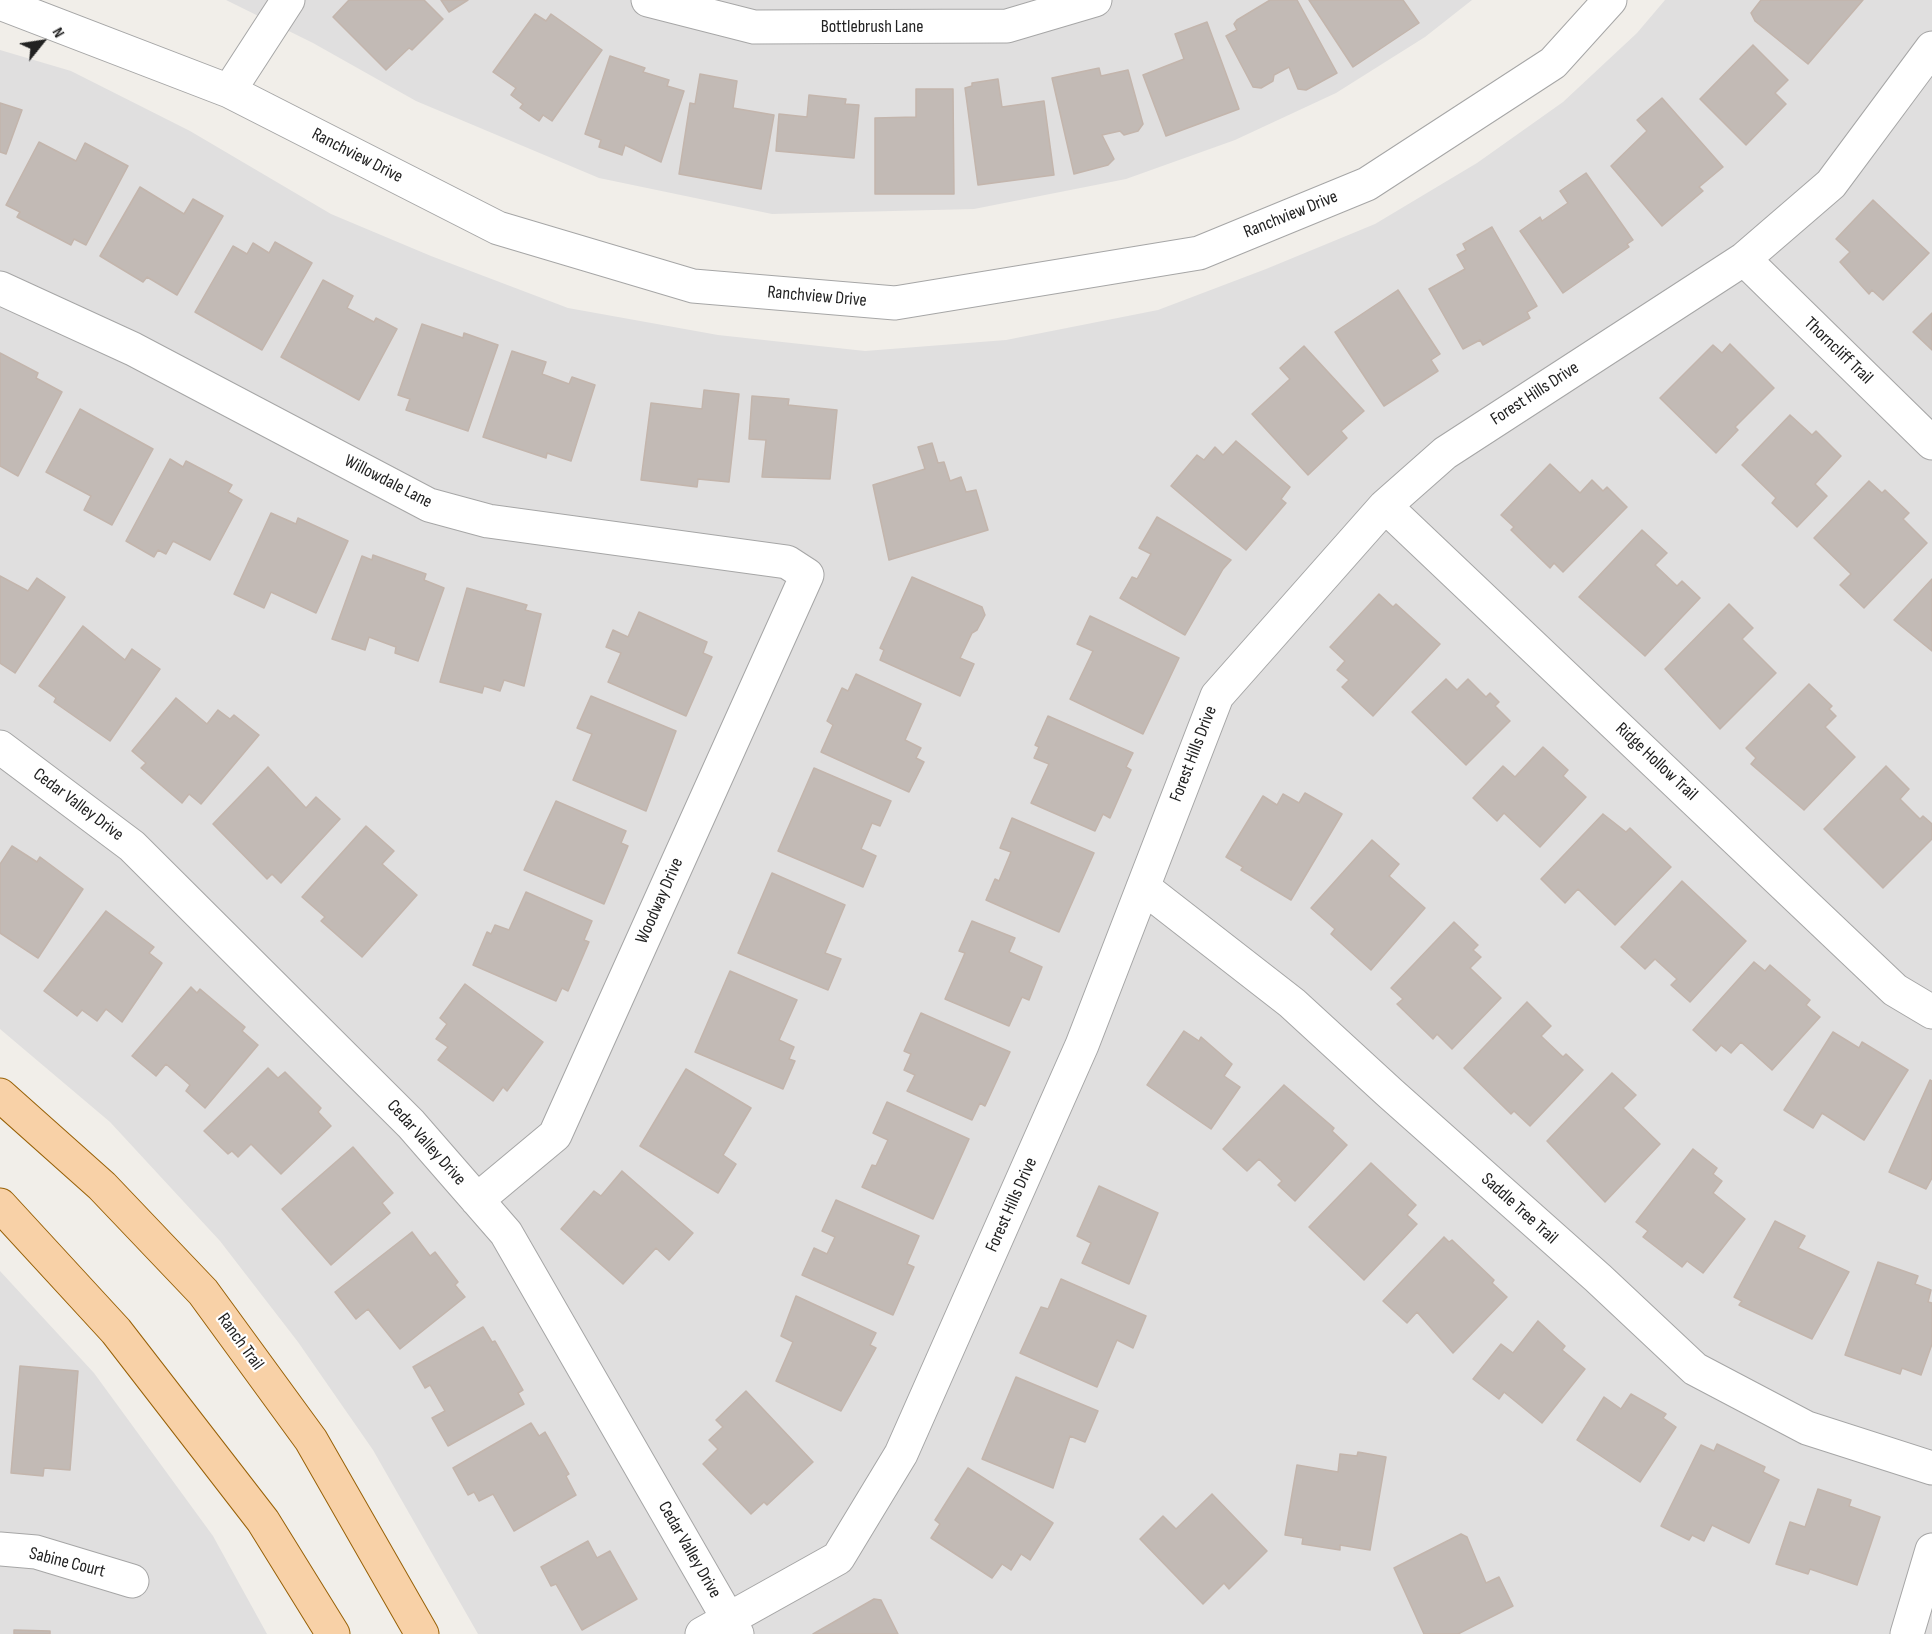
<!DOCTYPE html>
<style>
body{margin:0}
#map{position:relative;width:1932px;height:1634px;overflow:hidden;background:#f1eee9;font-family:"Sofia Sans Condensed",sans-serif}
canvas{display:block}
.north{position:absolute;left:12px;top:12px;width:60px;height:60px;-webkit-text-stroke:4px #fff;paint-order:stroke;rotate:60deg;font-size:16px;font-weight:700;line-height:24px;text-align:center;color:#222}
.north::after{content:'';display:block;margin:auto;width:21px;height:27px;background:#222;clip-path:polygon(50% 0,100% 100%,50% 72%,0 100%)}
</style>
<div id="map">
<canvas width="1932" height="1634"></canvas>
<div class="north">N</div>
</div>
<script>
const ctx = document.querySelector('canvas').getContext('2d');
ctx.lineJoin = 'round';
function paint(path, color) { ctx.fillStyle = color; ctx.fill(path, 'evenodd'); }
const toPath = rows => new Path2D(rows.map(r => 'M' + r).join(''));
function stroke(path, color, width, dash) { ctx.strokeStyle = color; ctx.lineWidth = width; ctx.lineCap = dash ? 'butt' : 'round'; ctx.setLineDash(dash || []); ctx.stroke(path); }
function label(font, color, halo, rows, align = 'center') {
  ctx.font = font + ' "Sofia Sans Condensed",sans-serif'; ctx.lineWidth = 4.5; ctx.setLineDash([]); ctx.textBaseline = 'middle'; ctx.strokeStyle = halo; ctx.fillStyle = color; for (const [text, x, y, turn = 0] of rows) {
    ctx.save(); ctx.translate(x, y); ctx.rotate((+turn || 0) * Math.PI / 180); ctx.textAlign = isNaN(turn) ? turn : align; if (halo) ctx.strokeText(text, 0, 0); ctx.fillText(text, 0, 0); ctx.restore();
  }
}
const residential = toPath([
 [226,0,1472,0,1425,37,1336,93,1235,140,1126,179,974,209,772,214,599,178,416,101,313,43],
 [1665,0,1932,0,1932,1634,478,1634,373,1450,298,1342,220,1241,110,1122,0,1029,0,50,71,71,190,131,331,214,431,256,568,308,718,335,865,351,1006,340,1158,310,1266,269,1375,224,1477,163,1563,102,1637,33],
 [0,1271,94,1373,213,1536,267,1634,0,1634]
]);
const building = toPath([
 [349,0,424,0,443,19,412,50,409,48,386,70,333,17,349,0],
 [441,0,468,0,449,12,441,0],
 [1270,0,1297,0,1337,73,1306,90,1298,89,1289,67,1274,75,1273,81,1261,88,1253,87,1226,36,1237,30,1234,24,1237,20,1270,0],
 [1309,0,1403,0,1419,23,1353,67,1309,0],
 [1761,0,1863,0,1808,64,1755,21,1751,13,1761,0],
 [535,14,546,21,551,14,602,50,552,121,543,115,539,121,520,108,523,104,511,95,516,88,493,72,535,14],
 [1207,22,1239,109,1166,136,1143,75,1184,59,1175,34,1207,22],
 [1753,45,1788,80,1775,93,1786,104,1746,145,1700,99,1753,45],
 [610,56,645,68,643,72,669,80,667,86,684,91,661,162,625,145,622,155,599,147,601,140,585,134,610,56],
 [1099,68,1101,76,1128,70,1143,124,1138,131,1124,135,1120,131,1102,135,1114,159,1108,165,1074,174,1052,78,1099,68],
 [700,74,737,81,733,108,774,115,761,189,679,174,690,103,695,104,700,74],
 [998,79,1002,107,1044,101,1054,175,978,185,965,88,972,86,972,83,998,79],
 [916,89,953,89,954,194,875,194,875,118,916,117,916,89],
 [809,95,846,99,845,104,859,105,854,158,776,151,779,114,807,117,809,95],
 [1662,98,1723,167,1699,187,1703,191,1662,226,1611,166,1647,131,1637,120,1662,98],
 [0,103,22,110,6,154,0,152,0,103],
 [39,142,76,161,85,143,128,166,86,245,74,239,71,245,17,217,20,212,6,205,39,142],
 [1586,173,1633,240,1627,244,1629,247,1563,293,1520,231,1540,217,1542,221,1568,203,1560,191,1586,173],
 [140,187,184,214,193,199,223,216,177,295,147,277,143,282,100,256,140,187],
 [1873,200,1929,253,1883,300,1872,290,1869,294,1840,262,1850,252,1836,239,1873,200],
 [1492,227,1537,306,1527,312,1530,318,1483,345,1480,340,1463,349,1429,289,1465,269,1457,255,1466,250,1463,244,1492,227],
 [275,242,312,263,262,350,195,312,233,246,247,254,253,243,269,253,275,242],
 [323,280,353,296,347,308,374,322,376,318,397,329,359,400,281,357,323,280],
 [1398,290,1440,354,1431,360,1438,371,1384,406,1335,332,1398,290],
 [1932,313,1932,350,1913,332,1932,313],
 [422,324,463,338,464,333,498,345,468,431,406,410,410,399,398,395,422,324],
 [1730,344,1774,388,1735,427,1738,430,1716,453,1660,398,1713,345,1722,353,1730,344],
 [1304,346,1364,411,1341,431,1347,438,1308,475,1252,414,1290,379,1280,368,1304,346],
 [512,351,546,362,542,374,569,384,572,377,595,385,571,461,547,453,546,458,483,437,512,351],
 [0,353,38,373,36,378,62,392,18,476,0,466,0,353],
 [704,390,739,394,729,482,698,479,697,487,641,480,651,403,702,409,704,390],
 [752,396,789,399,788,405,837,410,830,479,762,477,766,440,749,439,752,396],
 [80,409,153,449,112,525,84,510,91,496,46,472,80,409],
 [1790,415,1812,435,1816,431,1841,456,1815,484,1827,496,1797,527,1772,503,1776,498,1742,465,1790,415],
 [1236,441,1290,487,1281,499,1286,503,1246,550,1171,486,1197,455,1204,460,1215,447,1223,455,1236,441],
 [932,443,938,463,944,462,950,481,961,477,966,492,976,490,988,530,889,560,873,485,925,469,918,447,932,443],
 [170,459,183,467,186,461,232,485,228,492,242,500,210,560,173,541,166,554,158,550,154,557,126,541,170,459],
 [1550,464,1580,493,1592,480,1603,491,1607,487,1627,507,1563,572,1554,563,1550,568,1511,530,1514,527,1501,515,1550,464],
 [1869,481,1882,493,1885,490,1909,513,1903,519,1927,543,1864,608,1840,585,1851,574,1814,538,1869,481],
 [271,513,296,524,298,518,348,541,316,613,271,592,264,608,234,594,271,513],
 [1157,517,1231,560,1223,569,1185,635,1120,598,1132,577,1137,579,1151,554,1139,548,1157,517],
 [1642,530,1667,553,1655,565,1677,586,1682,581,1700,598,1645,656,1579,597,1642,530],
 [373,555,426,574,424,580,444,588,418,661,395,653,396,647,369,637,365,650,332,639,362,556,372,560,373,555],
 [0,576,28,591,37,578,65,597,15,673,0,663,0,576],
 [912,577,982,607,985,615,977,630,972,633,960,658,974,664,960,696,880,660,884,650,880,648,912,577],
 [1932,579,1932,651,1894,620,1932,579],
 [467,588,527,605,525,610,541,614,524,686,504,680,500,691,484,686,482,693,440,682,467,588],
 [1379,594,1393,607,1396,604,1440,644,1373,716,1342,687,1349,680,1337,670,1345,661,1330,647,1379,594],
 [1729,604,1753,628,1742,639,1776,673,1720,729,1665,669,1729,604],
 [639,612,707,642,703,653,712,657,686,716,608,682,621,653,606,647,613,630,628,637,639,612],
 [1090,616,1179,658,1143,734,1070,699,1093,651,1077,644,1090,616],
 [83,626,125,660,132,649,160,669,110,741,54,702,56,698,39,686,83,626],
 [856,674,921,704,905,740,921,748,916,758,924,762,909,792,821,752,833,725,827,721,842,688,848,691,856,674],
 [1446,679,1457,690,1468,679,1486,697,1490,693,1499,702,1495,706,1510,721,1466,765,1412,712,1446,679],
 [1809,684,1832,706,1829,709,1836,716,1825,727,1855,757,1804,810,1751,764,1756,758,1746,748,1809,684],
 [591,696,676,731,646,811,573,780,592,734,577,728,591,696],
 [176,698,207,724,218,710,230,719,234,715,259,735,201,804,189,794,182,803,141,768,146,763,132,751,176,698],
 [1048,716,1133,753,1126,767,1131,770,1110,818,1103,814,1095,831,1031,803,1049,764,1034,758,1039,747,1035,745,1048,716],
 [1543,747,1568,770,1563,776,1586,797,1540,847,1504,813,1497,821,1473,798,1503,766,1515,777,1543,747],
 [1886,766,1909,789,1900,799,1920,819,1923,816,1932,824,1932,839,1883,888,1824,829,1886,766],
 [268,767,306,808,316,797,340,819,281,883,272,874,267,879,213,824,268,767],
 [814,768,891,801,880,826,872,823,861,849,876,856,863,887,778,851,814,768],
 [1305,793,1342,814,1291,900,1241,870,1243,867,1226,857,1263,796,1277,805,1283,794,1299,803,1305,793],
 [556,801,626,831,621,843,628,846,604,904,524,870,556,801],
 [1603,814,1626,832,1630,828,1671,867,1615,925,1578,889,1565,903,1541,879,1603,814],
 [1012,818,1094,853,1059,932,986,900,995,879,999,881,1011,852,1000,848,1012,818],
 [366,826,394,851,382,864,417,895,362,957,321,921,325,917,302,897,366,826],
 [1372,840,1399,864,1389,876,1425,908,1371,970,1331,934,1335,929,1311,908,1372,840],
 [12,846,37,862,40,857,83,889,38,958,0,933,0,864,12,846],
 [772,873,845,905,825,953,841,959,828,990,738,953,772,873],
 [1682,881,1746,941,1690,1002,1671,985,1677,979,1655,959,1645,969,1621,947,1682,881],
 [526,892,592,921,584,940,589,942,568,991,562,988,556,1001,473,965,487,932,491,934,495,925,509,930,526,892],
 [106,911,154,947,149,953,162,963,122,1022,106,1009,97,1021,82,1010,77,1016,44,991,106,911],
 [972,921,1015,938,1009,952,1042,967,1029,1000,1022,997,1009,1026,945,999,965,953,959,951,972,921],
 [1454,922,1478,945,1473,950,1481,957,1470,968,1501,998,1452,1049,1437,1034,1433,1039,1397,1004,1403,999,1391,988,1454,922],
 [1754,962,1765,971,1770,965,1810,1000,1806,1005,1820,1017,1772,1070,1741,1042,1731,1053,1721,1045,1716,1051,1693,1030,1754,962],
 [730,971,797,1000,779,1040,794,1047,789,1059,795,1061,783,1089,695,1052,730,971],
 [465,984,543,1042,507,1091,503,1087,493,1101,438,1060,448,1047,436,1039,447,1024,440,1018,465,984],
 [191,987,197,993,200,989,245,1027,242,1031,258,1045,205,1108,186,1091,190,1085,166,1064,156,1076,132,1056,191,987],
 [1527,1002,1551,1026,1541,1036,1563,1057,1566,1054,1583,1070,1530,1126,1514,1111,1511,1114,1464,1068,1527,1002],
 [921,1013,1010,1052,985,1106,980,1103,972,1120,907,1091,915,1075,904,1070,911,1054,904,1051,921,1013],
 [1184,1031,1199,1041,1201,1037,1232,1064,1224,1076,1240,1087,1211,1129,1147,1085,1184,1031],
 [1833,1032,1859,1048,1862,1042,1908,1070,1864,1140,1822,1113,1813,1128,1784,1110,1833,1032],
 [268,1068,278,1078,285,1072,321,1108,318,1112,331,1126,281,1174,251,1144,238,1157,232,1151,228,1154,204,1131,268,1068],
 [686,1069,751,1108,723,1155,736,1164,718,1193,640,1146,686,1069],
 [1612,1073,1636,1095,1623,1108,1660,1144,1605,1202,1547,1141,1612,1073],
 [1930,1080,1932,1081,1932,1178,1926,1189,1889,1172,1930,1080],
 [1284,1085,1334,1128,1332,1131,1347,1145,1295,1201,1278,1185,1282,1181,1259,1159,1247,1171,1223,1149,1284,1085],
 [887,1102,969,1139,933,1219,862,1187,872,1165,876,1166,888,1140,873,1133,887,1102],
 [353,1147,393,1193,382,1203,390,1213,331,1265,282,1209,353,1147],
 [1693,1149,1717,1168,1713,1174,1722,1181,1713,1193,1745,1219,1703,1273,1687,1261,1682,1267,1643,1237,1648,1231,1636,1222,1693,1149],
 [1371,1163,1416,1205,1407,1215,1417,1224,1364,1280,1309,1227,1371,1163],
 [622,1171,693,1233,669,1260,656,1248,623,1284,561,1229,594,1191,601,1196,622,1171],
 [1099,1186,1158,1213,1129,1284,1082,1263,1091,1243,1077,1236,1099,1186],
 [836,1200,919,1236,907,1264,914,1267,893,1315,802,1275,814,1248,827,1254,835,1237,822,1231,836,1200],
 [1775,1221,1805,1236,1798,1248,1849,1272,1812,1339,1739,1305,1742,1301,1734,1297,1775,1221],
 [412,1232,430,1256,435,1252,458,1282,455,1285,465,1297,400,1349,368,1309,356,1319,335,1292,412,1232],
 [1444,1237,1449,1242,1452,1240,1494,1280,1492,1283,1507,1297,1453,1353,1417,1312,1407,1323,1383,1301,1444,1237],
 [1878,1262,1918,1276,1915,1284,1931,1290,1928,1302,1932,1303,1932,1344,1921,1375,1902,1368,1900,1374,1845,1355,1878,1262],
 [1061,1279,1146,1316,1133,1348,1117,1340,1097,1387,1020,1353,1041,1307,1048,1309,1061,1279],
 [796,1296,876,1333,870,1345,876,1348,841,1411,776,1381,793,1342,781,1336,796,1296],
 [1538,1321,1565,1346,1562,1350,1585,1369,1542,1423,1504,1392,1499,1399,1473,1379,1501,1344,1513,1353,1538,1321],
 [483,1327,492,1342,495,1341,523,1390,518,1393,524,1404,448,1446,432,1418,445,1411,430,1385,425,1388,413,1367,483,1327],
 [20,1366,78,1371,70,1470,44,1468,43,1476,11,1473,20,1366],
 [1016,1377,1098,1411,1085,1442,1070,1436,1053,1488,982,1459,1016,1377],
 [746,1391,813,1462,767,1505,764,1502,751,1514,703,1464,718,1449,709,1440,723,1427,716,1420,746,1391],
 [1631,1394,1666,1414,1663,1418,1676,1427,1640,1482,1577,1440,1604,1397,1621,1409,1631,1394],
 [531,1423,539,1436,545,1432,569,1474,566,1476,576,1495,514,1531,493,1494,479,1501,474,1492,468,1495,453,1468,531,1423],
 [1717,1444,1765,1467,1763,1472,1779,1480,1749,1543,1712,1525,1704,1541,1692,1535,1689,1540,1661,1526,1701,1445,1714,1451,1717,1444],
 [1358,1452,1386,1457,1370,1550,1340,1545,1340,1550,1302,1544,1303,1538,1285,1535,1297,1465,1338,1472,1340,1454,1357,1456,1358,1452],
 [968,1468,1053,1523,1030,1560,1021,1554,1011,1570,1002,1564,992,1578,931,1538,940,1524,935,1520,968,1468],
 [1818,1489,1851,1500,1849,1506,1880,1517,1857,1585,1810,1569,1808,1574,1776,1564,1790,1522,1805,1527,1818,1489],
 [1212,1494,1267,1551,1229,1589,1224,1583,1203,1604,1140,1539,1163,1516,1176,1529,1212,1494],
 [1461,1534,1467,1537,1486,1583,1499,1577,1513,1606,1458,1634,1424,1634,1394,1568,1461,1534],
 [588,1541,597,1558,610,1551,637,1599,582,1630,556,1584,551,1586,541,1567,588,1541],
 [874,1599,881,1600,898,1634,813,1634,874,1599],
 [14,1630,50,1631,50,1634,14,1634,14,1630]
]);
const minor = toPath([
 [648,0,754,27,1007,26,1095,0],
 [0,3,229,91,498,228,693,286,895,303,1199,253,1367,184,1553,63,1610,0],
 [229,91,288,0],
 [1744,259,1932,443],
 [0,288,133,349,429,505,488,521,787,562,807,575,555,1135,477,1200],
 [1385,506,1895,990,1932,1012],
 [0,747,132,846,411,1124,506,1233,737,1634],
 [1143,887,1292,1003,1390,1093,1598,1278,1695,1369,1807,1428,1932,1468],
 [0,1549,36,1552,132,1581],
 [702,1634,838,1558,901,1454,1082,1045,1217,696,1385,506,1445,453,1744,259,1831,184,1932,48],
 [1907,1634,1932,1550]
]);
const major = toPath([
 [0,1095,102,1186,203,1292,311,1440,422,1634],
 [0,1205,116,1331,263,1521,333,1634]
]);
const streetNames = [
 ["Bottlebrush Lane",872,27],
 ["Ranchview Drive",357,156,27],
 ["Ranchview Drive",1291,215,-22],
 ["Ranchview Drive",817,297,5],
 ["Thorncliff Trail",1838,351,44],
 ["Forest Hills Drive",1535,394,-33],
 ["Willowdale Lane",388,482,27],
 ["Forest Hills Drive",1194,754,-69],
 ["Ridge Hollow Trail",1656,762,43],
 ["Cedar Valley Drive",78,805,37],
 ["Woodway Drive",660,901,-66],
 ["Cedar Valley Drive",426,1143,48],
 ["Forest Hills Drive",1012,1205,-66],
 ["Saddle Tree Trail",1519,1209,42],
 ["Ranch Trail",240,1342,54],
 ["Cedar Valley Drive",689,1550,60],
 ["Sabine Court",67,1563,14]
];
paint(residential, '#e0dfdf');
paint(building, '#c2bab5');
stroke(building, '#c3b5ac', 1.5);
stroke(minor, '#a6a6a6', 35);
stroke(major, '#986107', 35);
stroke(minor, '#fff', 33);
stroke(major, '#f8d1a7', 33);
label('18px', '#222', '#fff', streetNames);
</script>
